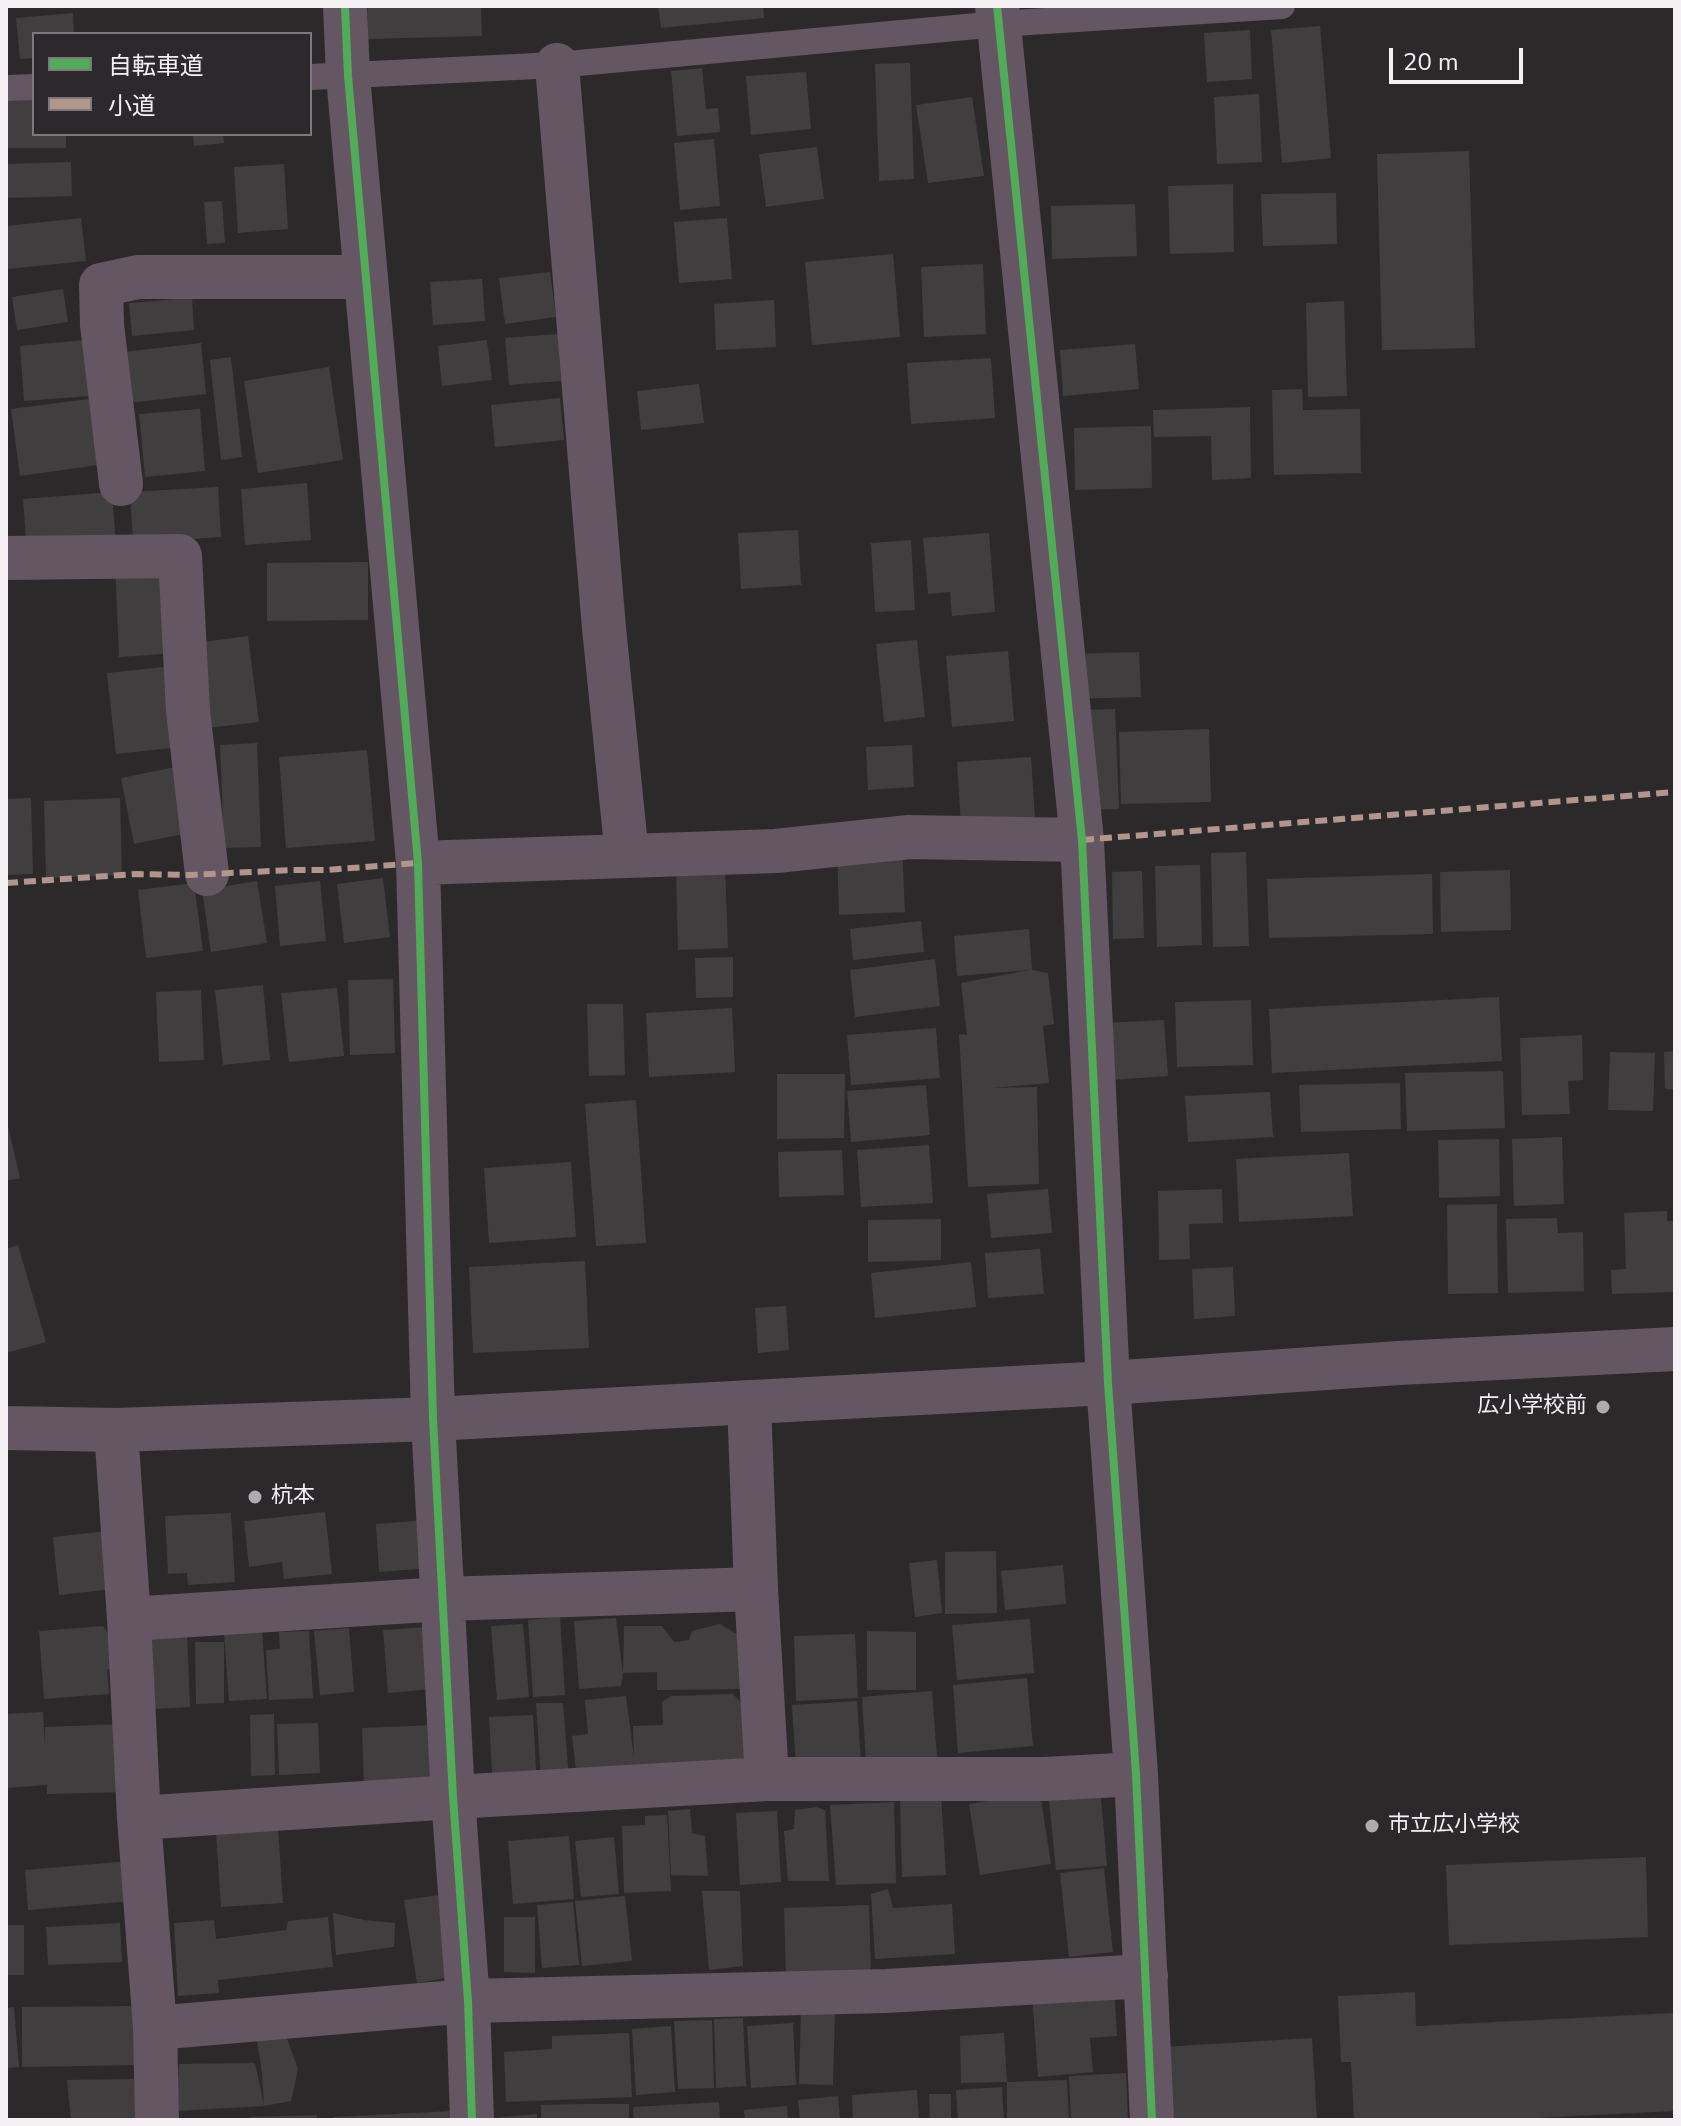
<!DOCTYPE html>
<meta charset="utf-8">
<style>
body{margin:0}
#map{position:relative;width:1681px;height:2126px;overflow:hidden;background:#2c292b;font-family:"Nunito Sans","Noto Sans JP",sans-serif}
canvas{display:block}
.frame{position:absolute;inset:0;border:8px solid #f4f0f3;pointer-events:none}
.legend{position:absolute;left:32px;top:32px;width:280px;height:104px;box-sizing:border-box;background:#2d282c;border:2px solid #7d787c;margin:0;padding:10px 14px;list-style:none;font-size:24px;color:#f4f0f3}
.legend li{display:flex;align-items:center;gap:16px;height:40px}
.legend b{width:40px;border:2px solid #7d787c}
.scale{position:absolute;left:1389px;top:48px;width:134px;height:36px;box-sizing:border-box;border:4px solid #f4f0f3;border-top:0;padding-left:10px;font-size:24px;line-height:28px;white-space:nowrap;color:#f4f0f3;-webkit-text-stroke:6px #2d282c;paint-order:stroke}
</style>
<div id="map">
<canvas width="1681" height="2126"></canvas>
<div class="frame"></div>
<ul class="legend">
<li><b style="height:10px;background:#51ab58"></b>自転車道</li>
<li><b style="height:10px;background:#b2968c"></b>小道</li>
</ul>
<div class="scale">20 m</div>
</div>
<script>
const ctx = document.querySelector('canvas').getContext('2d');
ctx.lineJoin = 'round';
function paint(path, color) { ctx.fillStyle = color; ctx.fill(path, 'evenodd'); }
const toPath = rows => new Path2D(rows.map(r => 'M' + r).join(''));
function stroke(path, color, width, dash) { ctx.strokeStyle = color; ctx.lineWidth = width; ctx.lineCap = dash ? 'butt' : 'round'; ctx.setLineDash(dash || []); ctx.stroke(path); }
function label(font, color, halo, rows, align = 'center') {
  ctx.font = font + ' "Nunito Sans","Noto Sans JP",sans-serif'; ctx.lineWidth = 6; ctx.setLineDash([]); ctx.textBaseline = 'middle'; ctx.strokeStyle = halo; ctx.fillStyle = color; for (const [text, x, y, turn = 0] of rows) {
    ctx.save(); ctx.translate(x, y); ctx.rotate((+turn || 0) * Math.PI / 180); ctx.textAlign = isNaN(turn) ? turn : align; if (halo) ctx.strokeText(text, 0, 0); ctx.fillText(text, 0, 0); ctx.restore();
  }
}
const building = toPath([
 [368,6,481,6,482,36,368,39],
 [658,6,763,6,764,18,661,28],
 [73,13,74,34,34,34,34,58,20,59,16,18],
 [1320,26,1331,158,1282,163,1271,30],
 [1250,30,1252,79,1207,82,1204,33],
 [910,63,914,179,879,181,875,64],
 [702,68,706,109,718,108,720,132,677,136,671,71],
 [806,72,811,129,751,135,746,76],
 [1259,94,1262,162,1217,164,1214,97],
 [6,97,34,98,34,134,66,134,66,148,6,148],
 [972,97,984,176,928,183,916,105],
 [193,134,223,134,224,143,194,146],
 [714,139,720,206,680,210,674,143],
 [817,147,824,199,766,207,759,154],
 [1469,151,1475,348,1382,350,1377,154],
 [71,162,72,196,6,198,6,164],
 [284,164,288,229,238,233,234,167],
 [1233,184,1234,252,1170,254,1168,186],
 [1336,193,1337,244,1263,246,1261,194],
 [222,201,225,243,207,244,204,202],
 [1135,204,1137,256,1052,259,1051,206],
 [81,218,86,261,8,269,6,226],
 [727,218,732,279,679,283,674,222],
 [893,254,900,337,812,345,805,262],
 [983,264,986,334,924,337,921,267],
 [550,272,556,317,505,324,499,278],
 [482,279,485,321,433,325,430,282],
 [63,289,68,322,17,330,12,297],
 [192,298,194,330,132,336,129,303],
 [774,300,776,347,716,350,714,304],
 [1344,301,1347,396,1308,397,1306,303],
 [558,334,561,381,509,385,505,338],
 [85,340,90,396,24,401,20,346],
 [487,340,492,380,442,386,438,346],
 [201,343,206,394,120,404,115,353],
 [1135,344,1139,389,1063,396,1060,350],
 [231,357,242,457,221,460,210,360],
 [991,358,995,418,911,424,907,363],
 [329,367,343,460,258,473,244,381],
 [699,384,704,423,641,430,637,391],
 [1302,389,1303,410,1360,409,1361,473,1274,475,1272,390],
 [560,398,564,440,495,447,491,405],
 [89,399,98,465,20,476,11,409],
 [1250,407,1251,478,1212,480,1211,436,1154,437,1153,410],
 [200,409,205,471,145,477,139,414],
 [1151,426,1152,488,1075,490,1074,428],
 [307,483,311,540,245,545,241,489],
 [218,487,221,537,133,543,130,492],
 [112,492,116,544,27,552,23,499],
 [798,530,801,585,741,589,738,533],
 [989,533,995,612,952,616,950,592,928,594,923,538],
 [911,540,915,610,875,612,871,543],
 [174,560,178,653,119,657,115,563],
 [368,562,368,620,267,621,267,563],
 [248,636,259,722,199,729,187,644],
 [917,640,925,717,884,722,876,644],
 [1008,651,1014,721,952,727,946,656],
 [1139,652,1141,697,1072,699,1071,654],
 [173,666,181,747,116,754,107,673],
 [1115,709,1119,809,1085,810,1082,710],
 [1209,729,1211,802,1121,804,1119,732],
 [257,743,261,847,224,848,220,745],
 [912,745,914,787,868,790,866,747],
 [367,750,375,841,286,848,279,757],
 [1031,757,1035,818,961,824,957,762],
 [180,766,193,832,134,844,121,778],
 [31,798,33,874,6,875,6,799],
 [120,798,122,875,46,878,44,801],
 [902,846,905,912,839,915,837,849],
 [1246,852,1249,946,1213,947,1211,853],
 [1200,865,1202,945,1157,947,1155,866],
 [725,867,728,948,678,950,676,869],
 [1510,870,1511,930,1441,932,1440,872],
 [1142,871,1144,938,1113,939,1112,872],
 [1432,874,1433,934,1269,938,1267,879],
 [383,878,390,937,344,943,337,884],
 [257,881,267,943,211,952,202,890],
 [320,881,326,941,280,946,275,886],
 [194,883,203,951,146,958,138,890],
 [921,921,924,952,853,960,850,929],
 [1029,929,1032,970,1048,973,1054,1024,1043,1026,1049,1083,992,1088,1037,1087,1039,1184,968,1187,959,1034,967,1035,961,983,1029,970,957,976,954,936],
 [733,957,733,997,696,998,695,958],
 [935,959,940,1006,855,1017,850,970],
 [393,979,395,1053,350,1055,348,980],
 [263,985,270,1060,223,1065,215,990],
 [337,988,344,1056,289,1062,281,993],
 [201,990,204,1060,159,1062,156,992],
 [1499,997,1502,1061,1272,1073,1269,1009],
 [1251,1000,1253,1065,1177,1067,1175,1002],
 [587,1004,623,1004,625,1075,589,1076],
 [732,1008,735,1072,649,1077,646,1013],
 [1164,1020,1168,1076,1111,1080,1107,1023],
 [936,1028,940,1078,851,1085,847,1035],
 [1582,1035,1583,1080,1568,1081,1570,1114,1522,1115,1520,1038],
 [1675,1051,1675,1089,1665,1089,1664,1052],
 [1610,1052,1655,1053,1653,1111,1608,1110],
 [1503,1071,1505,1128,1407,1131,1405,1073],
 [777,1074,845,1074,844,1138,777,1139],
 [1400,1083,1401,1129,1301,1132,1299,1085],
 [926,1085,930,1135,851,1142,847,1091],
 [1270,1092,1273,1137,1188,1142,1185,1096],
 [636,1100,646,1243,596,1246,585,1104],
 [6,1117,20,1178,6,1181],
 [1562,1137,1564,1204,1514,1206,1512,1139],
 [1499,1139,1500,1196,1439,1198,1438,1140],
 [929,1145,933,1203,861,1207,857,1150],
 [842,1150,844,1195,779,1197,778,1152],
 [1349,1153,1353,1216,1239,1222,1236,1159],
 [571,1162,576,1237,489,1243,484,1168],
 [1048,1189,1052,1233,991,1238,987,1194],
 [1222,1189,1223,1223,1189,1224,1190,1259,1159,1260,1158,1191],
 [1497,1204,1498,1293,1448,1294,1447,1205],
 [1667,1211,1667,1221,1675,1221,1675,1292,1612,1294,1611,1270,1626,1269,1624,1213],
 [1557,1218,1558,1233,1583,1232,1584,1291,1508,1293,1506,1219],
 [941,1219,941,1260,868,1262,868,1220],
 [18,1245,46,1342,6,1353,6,1249],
 [1040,1249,1044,1294,988,1298,985,1253],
 [585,1261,589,1348,473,1353,469,1267],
 [971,1262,976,1307,875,1318,871,1273],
 [1233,1267,1235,1316,1194,1319,1192,1269],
 [786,1306,789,1350,758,1353,755,1308],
 [325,1512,332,1574,284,1579,282,1562,249,1567,244,1521],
 [231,1513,235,1582,188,1585,187,1573,168,1574,165,1516],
 [428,1520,431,1568,379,1572,376,1524],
 [108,1531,114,1589,59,1595,53,1537],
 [996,1551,997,1613,945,1614,945,1552],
 [937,1560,942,1613,915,1617,909,1563],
 [1063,1565,1066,1604,1005,1610,1001,1571],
 [560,1617,565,1695,533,1697,528,1620],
 [616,1618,623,1673,621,1686,579,1689,574,1621],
 [1030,1619,1034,1673,957,1680,952,1625],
 [523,1624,529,1697,497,1700,491,1626],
 [720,1624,740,1636,740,1689,657,1690,657,1672,623,1673,624,1626,662,1626,674,1642,689,1640,692,1631],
 [103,1626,108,1633,120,1672,107,1669,109,1694,44,1699,39,1631],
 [427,1627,432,1689,388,1693,383,1630],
 [349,1628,354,1692,320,1695,314,1631],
 [262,1631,267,1699,229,1701,224,1634],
 [309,1631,313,1698,269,1700,266,1650,280,1649,279,1632],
 [867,1631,916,1632,916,1690,867,1690],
 [187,1634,190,1707,154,1709,152,1636],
 [855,1634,858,1698,796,1701,794,1636],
 [195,1642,224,1642,224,1703,196,1704],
 [1027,1678,1033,1746,958,1753,953,1685],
 [932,1691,937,1757,866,1763,862,1697],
 [733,1694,745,1707,748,1765,577,1778,572,1736,588,1734,585,1700,626,1696,634,1758,633,1726,663,1725,662,1702,671,1696],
 [857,1701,861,1764,796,1768,792,1705],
 [536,1703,563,1703,569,1779,541,1780],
 [43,1712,45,1747,45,1727,124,1724,126,1792,47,1794,47,1785,6,1788,6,1714],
 [274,1714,275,1775,251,1776,250,1715],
 [533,1715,537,1787,493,1790,489,1717],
 [318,1723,320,1773,279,1775,277,1724],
 [436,1725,438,1781,364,1784,362,1728],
 [1099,1776,1107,1866,1056,1870,1047,1781],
 [1040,1793,1051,1864,980,1875,969,1804],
 [941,1794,946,1875,902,1877,900,1799],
 [894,1802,896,1883,836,1885,830,1805],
 [816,1807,825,1810,829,1881,788,1881,784,1831,794,1829,795,1810],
 [690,1809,692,1833,705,1836,708,1876,671,1875,668,1811],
 [777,1811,781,1882,740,1885,736,1813],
 [667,1815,671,1891,624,1893,622,1826,645,1825,645,1816],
 [278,1828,283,1903,221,1907,216,1833],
 [569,1836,574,1899,513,1904,508,1841],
 [614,1837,619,1894,581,1897,575,1841],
 [1646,1857,1648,1937,1449,1945,1446,1865],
 [129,1861,132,1901,28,1910,25,1870],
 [1104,1868,1113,1952,1069,1957,1060,1873],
 [888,1889,893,1908,952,1904,955,1954,875,1959,871,1894],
 [702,1891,740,1891,743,1966,709,1970],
 [440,1895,451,1977,417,1983,404,1900],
 [625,1896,632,1961,582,1966,575,1901],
 [573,1902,579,1965,542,1968,537,1905],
 [869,1905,871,1972,786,1974,784,1908],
 [333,1913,364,1920,395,1923,394,1947,336,1955],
 [328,1917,333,1967,218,1980,219,1993,178,1996,174,1923,214,1920,216,1939,286,1930,288,1921],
 [504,1917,535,1917,535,1973,504,1972],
 [120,1923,122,1962,48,1965,46,1927],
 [6,1925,24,1925,24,1975,6,1975],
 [1114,1988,1117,2036,1090,2038,1093,2072,1038,2077,1032,1994],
 [1415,1992,1416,2026,1675,2013,1675,2111,1498,2120,1354,2120,1351,2062,1341,2062,1338,1996],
 [140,2006,142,2065,22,2067,22,2007],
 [14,2007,19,2067,6,2068,6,2008],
 [801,2009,835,2010,833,2085,799,2084],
 [743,2018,746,2086,716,2088,714,2019],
 [712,2020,714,2088,678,2089,674,2021],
 [793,2023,796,2085,751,2088,747,2026],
 [671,2026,675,2092,636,2095,632,2029],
 [285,2033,298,2069,291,2101,264,2106,262,2072,256,2035],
 [629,2033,632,2097,506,2102,504,2052,552,2049,552,2036],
 [1004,2033,1007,2082,961,2083,960,2036],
 [1312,2038,1317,2120,1165,2120,1161,2047],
 [255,2063,264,2106,176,2111,179,2064],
 [1126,2073,1128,2120,1071,2120,1069,2076],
 [134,2079,137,2120,71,2120,67,2080],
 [1067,2080,1069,2120,1007,2120,1007,2082],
 [1002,2087,1004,2120,958,2120,956,2090],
 [917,2090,919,2120,853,2120,852,2095],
 [929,2094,951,2094,951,2120,930,2120],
 [838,2096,840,2120,800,2120,798,2100],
 [719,2102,720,2120,634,2120,633,2107],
 [583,2104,629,2104,629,2120,541,2120,541,2105],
 [787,2106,788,2120,745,2120,744,2110],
 [452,2111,452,2120,333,2120,333,2117],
 [537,2114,537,2120,493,2120,493,2118],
 [317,2115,317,2120,249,2120,249,2117]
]);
const service = toPath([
 [310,77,557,65,998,24,1282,6],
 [6,88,34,87]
]);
const minor = toPath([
 [345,6,348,76,418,863,433,1419,453,1797,468,2001,472,2120],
 [997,6,1082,840,1108,1383,1136,1774,1152,2120],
 [557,65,604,628,627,856],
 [121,484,102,325,101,285,138,277,366,277],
 [6,558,180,556,188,711,207,874],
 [418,863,776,851,909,837,1082,840],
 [749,1402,756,1589,767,1779],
 [116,1430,129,1619,139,1818,155,2028,157,2120],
 [129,1619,443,1599,756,1589],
 [139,1818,453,1797,767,1779,1045,1779,1136,1774],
 [155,2028,468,2001,886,1991,1146,1976]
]);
const tertiary = toPath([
 [6,1428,116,1430,433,1419,1108,1383,1399,1363,1675,1349]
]);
const quiet = toPath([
 [1082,840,1675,792],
 [6,883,137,874,190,875,292,870,326,870,418,863]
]);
const cycleway = toPath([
 [345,6,348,76,418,863,433,1419,453,1797,468,2001,472,2120],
 [997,6,1082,840,1108,1383,1136,1774,1152,2120]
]);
const markers = [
 [1603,1407,8,"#aeaaad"],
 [255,1497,8,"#aeaaad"],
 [1372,1826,8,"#aeaaad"]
];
const poiNames = [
 ["広小学校前",1587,1407,"right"],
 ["杭本",271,1497],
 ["市立広小学校",1388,1826]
];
paint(building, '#413e40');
stroke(service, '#645662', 26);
stroke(minor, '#645662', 44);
stroke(tertiary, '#645662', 44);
stroke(quiet, '#b2968c', 6, [12, 6]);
stroke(cycleway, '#51ab58', 8);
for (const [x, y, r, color] of markers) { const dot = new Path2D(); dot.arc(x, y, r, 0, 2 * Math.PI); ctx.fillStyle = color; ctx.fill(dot); stroke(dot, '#2d282c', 3); }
label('22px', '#f4f0f3', '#2d282c', poiNames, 'left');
</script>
